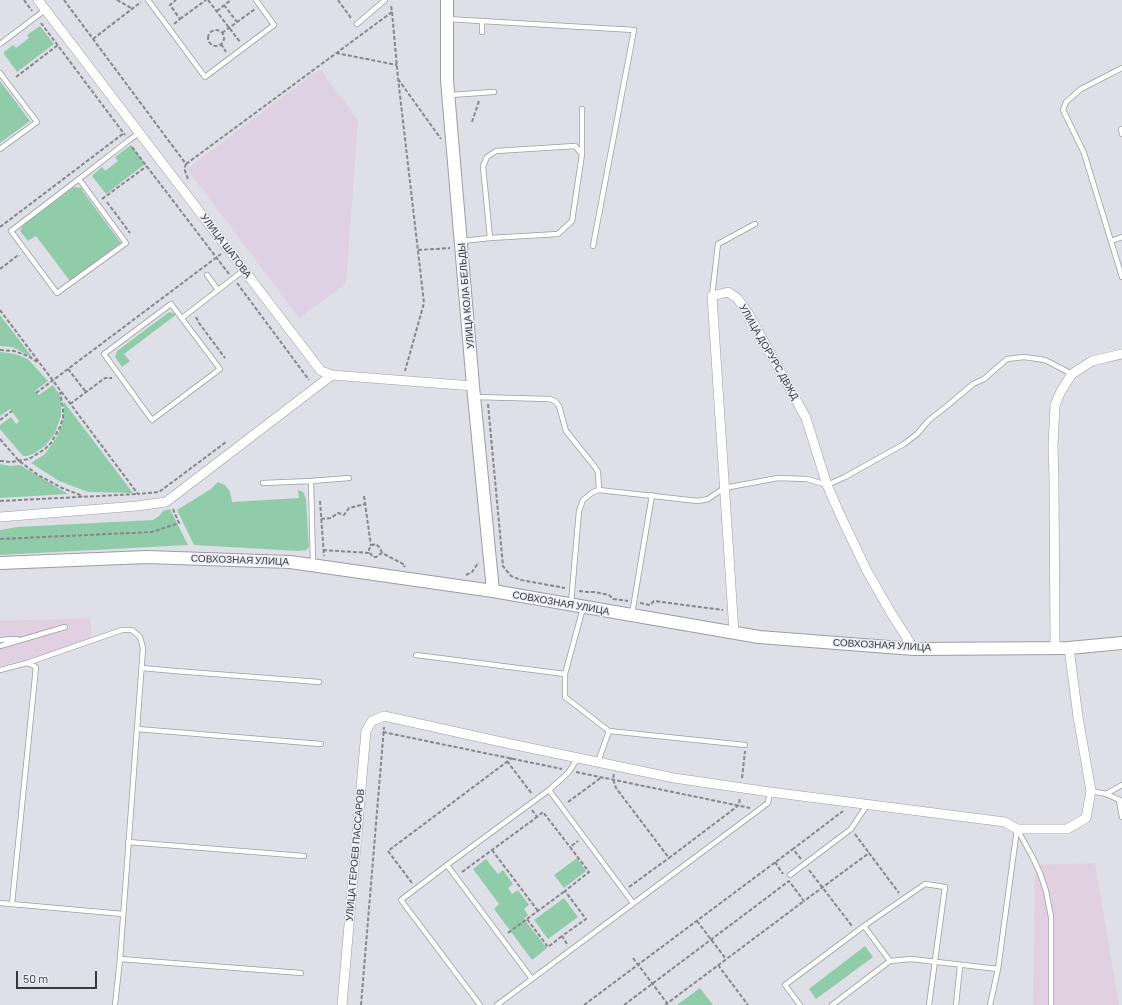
<!DOCTYPE html>
<meta charset="utf-8">
<style>
body{margin:0}
#map{position:relative;width:1122px;height:1005px;overflow:hidden;background:#dfdfe7;font-family:Barlow,sans-serif}
canvas{display:block}
.scale{position:absolute;left:16px;top:971px;width:81px;height:18px;box-sizing:border-box;border:2px solid #38383c;border-top:0;padding-left:5px;font-size:12px;line-height:14px;white-space:nowrap;color:#38383c;-webkit-text-stroke:3px #ececf5;paint-order:stroke}
</style>
<div id="map">
<canvas width="1122" height="1005"></canvas>
<div class="scale">50 m</div>
</div>
<script>
const ctx = document.querySelector('canvas').getContext('2d');
ctx.lineJoin = 'round';
function paint(path, color) { ctx.fillStyle = color; ctx.fill(path, 'evenodd'); }
const toPath = rows => new Path2D(rows.map(r => 'M' + r).join(''));
function stroke(path, color, width, dash) { ctx.strokeStyle = color; ctx.lineWidth = width; ctx.lineCap = dash ? 'butt' : 'round'; ctx.setLineDash(dash || []); ctx.stroke(path); }
function label(font, color, halo, rows, align = 'center') {
  ctx.font = font + ' Barlow,sans-serif'; ctx.lineWidth = 3; ctx.setLineDash([]); ctx.textBaseline = 'middle'; ctx.strokeStyle = halo; ctx.fillStyle = color; for (const [text, x, y, turn = 0] of rows) {
    ctx.save(); ctx.translate(x, y); ctx.rotate((+turn || 0) * Math.PI / 180); ctx.textAlign = isNaN(turn) ? turn : align; if (halo) ctx.strokeText(text, 0, 0); ctx.fillText(text, 0, 0); ctx.restore();
  }
}
const industrial = toPath([
 [91,618,91,642,0,666,0,621],
 [1095,863,1119,1005,1033,1005,1035,865]
]);
const education = toPath([
 [320,69,358,120,346,284,299,318,187,169]
]);
const green = toPath([
 [40,26,54,44,17,72,4,54,4,52,13,45,16,48,29,38,27,35],
 [0,81,30,121,0,143],
 [131,145,145,164,106,194,92,176,93,175,102,167,105,171,118,161,115,157],
 [74,187,83,188,82,190,121,243,70,281,36,236,28,241,20,231,23,225],
 [169,312,177,314,124,354,130,361,122,367,115,357,117,351],
 [0,315,33,358,18,350,12,347,0,346],
 [0,352,15,354,28,359,48,381,35,391,39,395,53,385,59,394,61,400,61,416,55,433,45,446,33,454,27,456,23,456,0,429,0,425,11,417,16,424,19,421,10,409,0,416],
 [64,402,133,493,88,492,59,481,31,463,45,454,56,438,63,422],
 [0,464,10,466,20,465,68,494,0,498],
 [218,482,225,485,229,490,231,496,232,502,299,498,298,490,303,492,306,499,309,547,306,550,298,551,194,545,177,510,211,489],
 [170,509,188,545,0,555,0,530,17,527,153,520,159,516,163,511],
 [577,858,586,871,564,888,554,875],
 [486,859,498,874,503,870,513,884,508,888,512,894,518,890,529,905,524,909,528,915,524,919,547,948,532,960,494,909,499,904,473,869],
 [564,898,578,917,548,939,534,920],
 [865,946,873,957,816,999,809,989],
 [700,988,713,1005,677,1005]
]);
const path = toPath([
 [24,0,32,11],
 [64,0,186,164,185,167,185,171,188,179],
 [117,0,133,9],
 [208,0,240,42],
 [338,0,351,18],
 [224,5,237,22],
 [217,11,231,0],
 [392,12,398,78,424,303,405,371],
 [180,19,206,0],
 [41,23,125,135],
 [174,24,180,19,170,5,176,0],
 '208 38a8 8 0 1 1 16 0a8 8 0 1 1-16 0Z',
 [222,33,255,9],
 [93,39,141,2],
 [221,44,226,52],
 [336,53,397,65],
 [16,77,58,45],
 [398,79,441,139],
 [472,122,479,101],
 [132,147,229,274],
 [186,164,392,12,391,5],
 [102,199,147,166],
 [107,202,130,233],
 [0,227,124,133],
 [418,250,450,248],
 [0,269,17,256,20,256],
 [237,283,309,380],
 [0,310,138,494,159,492,226,442],
 [196,317,199,323,225,358],
 [0,350,14,351,28,356,39,363],
 [68,369,86,392],
 [36,393,221,254],
 [70,404,105,378,112,378],
 [488,404,503,566],
 [0,420,12,411],
 [0,439,19,461,38,475,62,488,83,496],
 [0,461,11,462,29,459,45,449,51,443,60,427,63,418,63,408,60,392],
 [364,496,371,546],
 [0,501,138,494],
 [320,501,324,556],
 [321,519,331,518,338,513,344,515,349,508,365,504],
 [0,539,152,532,179,523,173,509],
 [323,550,370,553],
 [382,553,380,548,376,544,372,545,369,549,370,553,373,557,376,557,382,553,405,565,404,567],
 [502,566,503,566,511,576,521,580,565,588],
 [466,575,472,572,478,563,479,563],
 [579,591,588,592,595,592,609,595,613,599,628,601],
 [640,603,650,605,654,601,723,610],
 [383,732,562,769],
 [507,761,532,794],
 [576,772,750,808],
 [614,774,613,779,616,788,669,858,739,805,740,797],
 [742,778,745,751],
 [568,802,602,777],
 [532,810,537,817,543,812,570,847],
 [855,834,869,853],
 [492,850,538,911],
 [801,859,793,849,843,811],
 [775,862,783,874],
 [809,870,852,926],
 [462,872,537,817],
 [412,883,388,851,512,758],
 [629,887,669,858],
 [527,919,565,891],
 [697,921,726,959],
 [508,933,527,919,548,947,562,936],
 [567,944,562,936,586,919,565,891,589,872,570,847,578,841],
 [633,958,667,1003],
 [718,965,748,1005],
 [361,1005,384,727],
 [584,1005,793,849],
 [624,1005,789,881,804,901,869,853,899,893],
 [665,1005,804,901]
]);
const lane = toPath([
 [148,0,205,77,274,25,256,0],
 [447,19,634,30,593,246],
 [482,21,482,32],
 [357,24,385,0],
 [0,44,45,10],
 [1122,68,1081,89,1066,102,1063,110,1084,153,1122,277],
 [0,73,37,122,0,149],
 [450,95,494,92],
 [582,109,582,154],
 [1121,129,1122,134],
 [575,146,582,154,572,221,558,234,490,238,483,166,487,157,496,151,575,146],
 [79,179,126,243,57,293,11,231,79,179,128,141,139,133],
 [462,241,490,238],
 [1111,241,1122,237],
 [207,275,218,290],
 [712,296,718,244,755,224],
 [171,304,220,369,152,420,104,354,171,304],
 [182,318,244,270],
 [475,397,549,399,555,401,559,406,566,431,595,467,598,472,599,490],
 [311,481,349,478],
 [263,483,311,481,313,564],
 [571,603,579,511,583,500,593,492,599,490,698,501,708,499,724,488,778,478,807,479,827,485,845,477,904,444,917,434,929,420,947,406,973,384,984,379,1007,359,1024,357,1045,360,1072,374],
 [583,608,565,674,565,697,609,731,745,745],
 [632,614,652,495],
 [0,640,17,639],
 [0,646,65,627],
 [416,655,565,674],
 [27,663,122,630,132,630,140,637,143,648,120,959,115,1005],
 [142,668,175,671,319,682],
 [0,670,27,663,36,667,12,904],
 [137,729,321,744],
 [598,762,609,731],
 [549,790,633,903],
 [1091,791,1106,794,1122,801],
 [1106,794,1122,785],
 [1119,800,1122,817],
 [1017,829,1032,856,1040,873,1046,891,1051,917,1051,1005],
 [128,842,304,856],
 [447,865,401,900,480,1005],
 [790,875,851,829,867,805],
 [0,903,123,914],
 [864,926,890,961],
 [120,959,301,973],
 [532,979,447,865,549,790,568,773,578,758],
 [497,1005,768,803,770,792],
 [800,1005,785,985,864,926,925,884,945,887,929,1005],
 [832,1005,890,961,911,959,998,969],
 [956,1005,960,966],
 [990,1005,998,969,1017,829]
]);
const street = toPath([
 [38,0,321,371,332,375,473,386],
 [0,517,137,506,166,502,332,375],
 [734,633,712,296,728,292,737,298,748,313,806,418,827,485,843,521,867,571,891,613,914,649],
 [1055,648,1054,480,1053,446,1055,405,1061,391,1072,374,1092,361,1122,354],
 [342,1005,366,731,372,721,384,716,506,743,674,778,770,792,1005,822,1017,829,1067,829,1086,818,1091,791,1078,717,1069,648]
]);
const secondary = toPath([
 [447,0,447,80,473,386,493,591],
 [0,563,147,557,290,562,493,591,759,637,914,649,1069,648,1122,643]
]);
const streetNames = [
 ["УЛИЦА ШАТОВА",226,246,53],
 ["УЛИЦА КОЛА БЕЛЬДЫ",466,296,-95],
 ["УЛИЦА ДОРУРС ДВЖД",769,352,60],
 ["СОВХОЗНАЯ УЛИЦА",240,560,2],
 ["СОВХОЗНАЯ УЛИЦА",561,603,10],
 ["СОВХОЗНАЯ УЛИЦА",882,645,3],
 ["УЛИЦА ГЕРОЕВ ПАССАРОВ",355,855,-85]
];
paint(industrial, '#e1d0e1');
paint(education, '#e0d0e3');
paint(green, '#91ccaa');
stroke(lane, '#9c9ca4', 6);
stroke(street, '#9c9ca4', 10);
stroke(secondary, '#9c9ca4', 14);
stroke(path, '#87878d', 2, [4, 2]);
stroke(lane, '#fff', 4.5);
stroke(street, '#fff', 9);
stroke(secondary, '#fff', 12);
label('10px', '#38383c', '#ececf5', streetNames);
</script>
